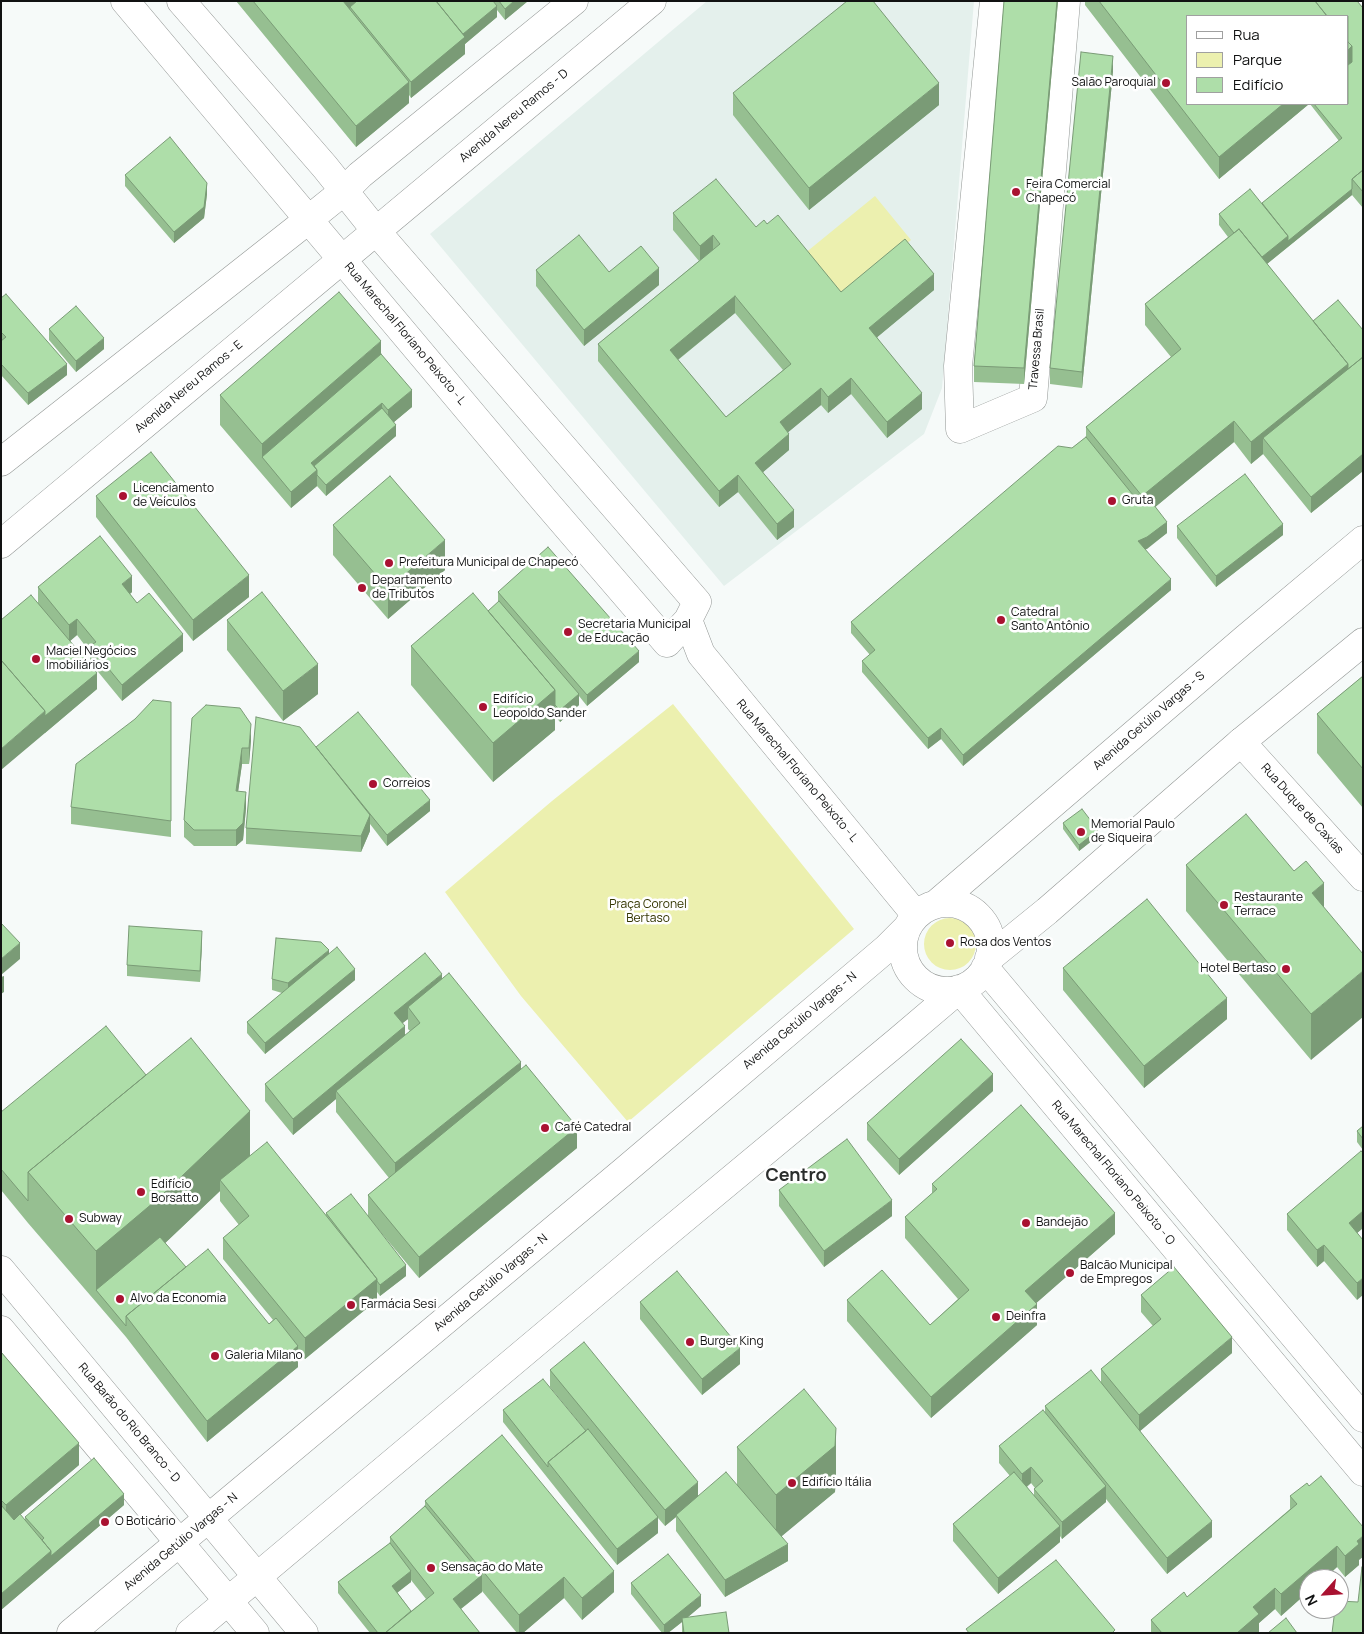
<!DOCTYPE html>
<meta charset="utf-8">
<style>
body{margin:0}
#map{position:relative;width:1364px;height:1634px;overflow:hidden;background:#f6faf9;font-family:Manrope,sans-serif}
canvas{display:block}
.frame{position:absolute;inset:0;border:2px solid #111212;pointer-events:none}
.legend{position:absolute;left:1186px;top:15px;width:162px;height:90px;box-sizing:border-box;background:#fff;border:1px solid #a0a0a0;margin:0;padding:6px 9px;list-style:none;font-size:15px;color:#111212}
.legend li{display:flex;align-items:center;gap:10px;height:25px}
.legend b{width:25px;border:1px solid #a0a0a0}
.north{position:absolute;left:1299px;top:1569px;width:50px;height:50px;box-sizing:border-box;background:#fff;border:1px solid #a0a0a0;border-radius:50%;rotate:244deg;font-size:14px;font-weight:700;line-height:20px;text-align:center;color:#111212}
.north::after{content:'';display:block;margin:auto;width:18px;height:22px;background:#a91231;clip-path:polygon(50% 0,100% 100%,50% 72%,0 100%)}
</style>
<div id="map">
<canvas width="1364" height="1634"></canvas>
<div class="frame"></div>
<ul class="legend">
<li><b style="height:6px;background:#fff"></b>Rua</li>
<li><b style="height:14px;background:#ecf0af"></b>Parque</li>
<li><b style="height:14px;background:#aedea9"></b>Edifício</li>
</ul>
<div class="north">N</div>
</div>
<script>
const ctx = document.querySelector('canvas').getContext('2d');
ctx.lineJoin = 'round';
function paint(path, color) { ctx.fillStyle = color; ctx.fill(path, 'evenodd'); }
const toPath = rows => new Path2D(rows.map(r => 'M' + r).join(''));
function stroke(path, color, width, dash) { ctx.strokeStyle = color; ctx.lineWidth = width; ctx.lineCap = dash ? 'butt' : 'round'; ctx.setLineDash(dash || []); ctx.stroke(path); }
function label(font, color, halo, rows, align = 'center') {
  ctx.font = font + ' Manrope,sans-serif'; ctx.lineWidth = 5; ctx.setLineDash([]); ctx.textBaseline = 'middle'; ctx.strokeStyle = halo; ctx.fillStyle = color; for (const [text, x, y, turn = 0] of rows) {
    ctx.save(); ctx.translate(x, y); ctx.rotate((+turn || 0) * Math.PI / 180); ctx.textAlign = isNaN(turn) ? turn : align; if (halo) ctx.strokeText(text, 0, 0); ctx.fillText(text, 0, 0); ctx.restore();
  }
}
const built = toPath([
 [707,1,974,1,942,388,924,434,724,586,430,234]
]);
const green = toPath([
 [875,196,911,240,840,298,804,254],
 [673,704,854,929,628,1122,521,996,445,892,552,801],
 '924 944a26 26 0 1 1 52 0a26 26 0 1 1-52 0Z'
]);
const street = toPath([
 [994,1,958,366,960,429,1033,398,1066,1],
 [1241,742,1363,877]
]);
const secondary = toPath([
 [125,1,544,500,667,643,688,620,697,602,376,231,325,167,181,1],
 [1,462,308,220,344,191,360,175,574,1],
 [1,544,652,1],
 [688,620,701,654,916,915],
 '903 947a44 44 0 1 1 88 0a44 44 0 1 1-88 0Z',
 [936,904,1246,638,1363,540],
 [989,958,1047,911,1241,742,1363,642],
 [985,968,1363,1418],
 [959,989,1363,1472],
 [1,1270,304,1633],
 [1,1330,255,1633],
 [71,1633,623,1172,887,948,907,928],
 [190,1633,645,1251,898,1041,958,990]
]);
const wall = toPath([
 [236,1,528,1,505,20,497,10,497,17,465,44,465,54,411,98,409,95,409,103,356,147],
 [1004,1,1058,1,1024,384,974,382,974,366],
 [1085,1,1357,1,1363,8,1363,208,1352,195,1267,264,1313,321,1363,330,1363,471,1311,513,1263,454,1251,464,1234,442,1155,507,1167,533,1145,549,1171,590,963,766,941,739,928,749,862,672,862,661,870,655,851,633,851,622,1086,437,1086,427,1171,357,1145,325,1145,304,1228,237,1219,225,1219,214,1262,203,1339,141,1310,104,1348,104,1348,16,1188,104,1309,104,1219,179,1085,5],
 [1113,72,1082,388,1050,384,1050,368],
 [733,93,939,105,809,210,733,115],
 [125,175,207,194,204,218,174,243,125,186],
 [673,213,756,227,767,224,841,292,934,290,877,337,922,409,887,438,851,394,828,413,821,405,788,432,789,450,763,472,794,527,777,540,738,492,719,507,598,361,598,344,699,261,673,230],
 [735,313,783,370,726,417,678,360],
 [536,270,609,272,659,285,584,346,536,286],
 [1,298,67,375,28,405,1,375],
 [49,329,104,349,76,372,49,340],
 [381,354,412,407,394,422,396,436,326,496,317,486,291,508,220,425,220,395],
 [96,496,249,597,193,641,96,517],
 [333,525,445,570,388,619,333,555],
 [1177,526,1283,535,1216,587,1177,538],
 [38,587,132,592,130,594,137,603,183,651,122,701,90,662,90,652,77,635,70,641,97,689,45,733,38,603],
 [498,592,639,662,587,706,579,696,579,705,560,722,555,716,555,730,493,782,411,685,411,646,488,611,498,603],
 [227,620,318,694,283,721,227,650],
 [1363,676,1363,808,1317,753,1317,714],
 [171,702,171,837,71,824,71,807],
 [192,718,251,740,249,764,242,764,238,791,246,808,243,840,236,846,194,846,184,837,184,820],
 [316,747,430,811,387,846,370,824,370,831,361,852,246,844,246,828],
 [1063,823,1098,836,1079,851,1063,829],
 [1186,865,1324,908,1311,1060,1186,911],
 [202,942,200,982,127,976,127,965],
 [329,954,355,980,265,1054,247,1033,247,1022,282,993,272,990,272,979],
 [1063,968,1227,1019,1144,1088,1063,990],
 [442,979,521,1070,577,1148,419,1278,373,1223,406,1276,380,1296,377,1292,377,1300,305,1359,298,1352,298,1367,207,1442,126,1337,96,1302,28,1223,1,1190,1,1112,146,1075,326,1215,326,1213,368,1216,368,1195,389,1178,336,1112,336,1099,293,1135,265,1101,265,1084],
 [408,1019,408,1029,410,1031,405,1036,402,1023],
 [220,1191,220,1201,239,1225,223,1238,223,1259,273,1320,269,1324,186,1267,165,1243],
 [993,1091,899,1175,867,1140,867,1123],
 [1363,1126,1363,1150,1357,1142,1357,1131],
 [1363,1153,1363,1228,1357,1233,1363,1240,1357,1300,1324,1261,1317,1267,1287,1230,1287,1214],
 [932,1184,1115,1234,1036,1303,1037,1325,931,1418,847,1321,847,1300,930,1325,958,1299,905,1238,905,1217,932,1194],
 [779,1190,892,1216,824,1267,779,1206],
 [1141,1295,1232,1353,1140,1431,1212,1537,1167,1574,1106,1499,1106,1502,1062,1539,1060,1536,1060,1542,998,1594,953,1541,953,1524,1010,1476,999,1463,999,1446,1045,1412,1045,1406,1101,1382,1101,1369,1153,1326,1141,1312],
 [1031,1483,1035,1488,1034,1489,1034,1496,1027,1487],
 [640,1302,740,1364,702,1395,640,1319],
 [1,1352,79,1465,14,1520,25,1520,25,1517,124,1505,1,1610],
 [550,1370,698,1496,737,1485,737,1447,836,1474,835,1492,781,1536,788,1561,725,1597,676,1531,676,1517,665,1526,658,1518,658,1533,617,1565,503,1422,503,1410,586,1431,550,1387],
 [1290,1496,1359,1560,1359,1565,1345,1577,1337,1567,1324,1579,1309,1579,1309,1591,1281,1616,1275,1609,1259,1623,1259,1633,1151,1633,1151,1620,1187,1597,1290,1509],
 [425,1501,614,1592,582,1620,564,1598,523,1633,517,1633,482,1591,482,1592,461,1609,480,1633,370,1633,338,1593,338,1582,390,1543,390,1537,425,1506],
 [411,1580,426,1599,411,1611,397,1592,411,1582],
 [631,1583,701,1606,688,1617,729,1633,682,1633,682,1622,668,1633,662,1633,631,1594]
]);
const shadedWall = toPath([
 [341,1,363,1,350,7,350,12],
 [514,1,528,1,505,20,505,9],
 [1057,1,1058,1,1024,384,1024,368],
 [497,6,497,17,465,44,465,54,411,98,411,82,463,34],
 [1352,46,1352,68,1348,71,1348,50],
 [1113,56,1113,72,1082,388,1082,372],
 [409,82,409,103,356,147,356,126],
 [939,83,939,105,809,210,809,188],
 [1283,104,1309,104,1219,179,1219,157],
 [207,183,207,194,204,218,174,243,174,232],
 [1352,189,1352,195,1257,272,1257,261,1288,236],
 [713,235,713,252,700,262,700,246],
 [659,268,659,285,584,346,584,330],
 [934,274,934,290,869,344,869,328],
 [735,296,735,313,670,366,670,350],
 [104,338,104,349,76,372,76,361],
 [381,341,381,371,262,457,262,444],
 [1363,362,1263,438,1263,454,1251,464,1251,442,1348,364],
 [67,364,67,375,28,405,28,393],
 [851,378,851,394,828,413,828,397],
 [821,388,821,405,780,439,780,422],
 [412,390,412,407,388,427,388,410],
 [922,393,922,409,887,438,887,422],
 [382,403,382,419,317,475,317,486,291,508,291,492,311,463],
 [1234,421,1234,442,1142,518,1142,496],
 [396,425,396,436,326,496,326,485],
 [789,434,789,450,755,479,755,463],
 [1363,454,1363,471,1311,513,1311,497],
 [738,475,738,492,719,507,719,491],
 [794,510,794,527,777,540,777,524],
 [1167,522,1167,533,1147,549,1138,552,1138,541],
 [1283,524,1283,535,1216,587,1216,576],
 [445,540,445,570,388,619,388,589],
 [249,575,249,597,193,641,193,620],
 [132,576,132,592,122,601,122,584],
 [1171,579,1171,590,963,766,963,755],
 [77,619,77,635,69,642,69,625],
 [183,634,183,651,122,701,122,685],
 [639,651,639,662,587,706,587,695],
 [318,664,318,694,283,721,283,691],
 [97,673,97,689,45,733,1,770,1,749,45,711],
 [555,690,555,730,493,782,493,743],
 [579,694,579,705,560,722,560,710],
 [251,724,251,740,249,764,249,748],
 [941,728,941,739,928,749,928,738],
 [242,748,242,764,236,807,236,791],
 [246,792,246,808,243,840,236,846,236,830],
 [430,800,430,811,387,846,387,835],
 [370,815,370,831,361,852,361,836],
 [1098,830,1098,836,1079,851,1079,845],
 [1324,883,1324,929,1312,893],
 [202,931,202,942,200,982,200,971],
 [20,943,20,959,1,975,1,959],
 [329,950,329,961,288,994,288,983],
 [355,969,355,980,265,1054,265,1043],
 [1363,971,1363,1017,1311,1060,1311,1014],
 [442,974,442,990,408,1007,408,1019,394,1030,394,1013],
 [4,976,4,992,1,994,1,977],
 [1227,998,1227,1019,1144,1088,1144,1066],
 [405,1026,405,1043,336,1091,336,1099,293,1135,293,1119],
 [521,1062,521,1083,395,1185,395,1163],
 [993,1074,993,1091,899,1175,899,1159],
 [250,1111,250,1162,220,1180,220,1191,160,1248,96,1290,96,1251],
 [577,1127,577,1148,419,1278,419,1257],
 [892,1200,892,1216,824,1267,824,1251],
 [1363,1211,1363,1228,1349,1240,1349,1223],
 [1115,1213,1115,1234,1025,1313,1025,1291],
 [1324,1245,1324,1261,1317,1267,1317,1250],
 [406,1265,406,1276,380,1296,380,1285],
 [1363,1278,1363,1295,1357,1300,1357,1283],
 [377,1279,377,1300,305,1359,305,1338],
 [1037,1304,1037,1325,931,1418,931,1397],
 [1232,1337,1232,1353,1139,1432,1139,1415],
 [298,1346,298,1367,207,1442,207,1421],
 [740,1348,740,1364,702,1395,702,1379],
 [836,1428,836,1474,835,1492,776,1541,776,1495],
 [79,1443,79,1465,6,1527,6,1505],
 [1031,1467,1031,1483,1022,1490,1022,1474],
 [698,1482,698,1499,676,1515,676,1517,665,1526,665,1510],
 [1106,1486,1106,1502,1062,1539,1062,1522],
 [124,1494,124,1505,1,1610,1,1594,51,1551],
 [658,1517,658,1533,617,1565,617,1549],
 [1212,1521,1212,1537,1167,1574,1167,1558],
 [1060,1526,1060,1542,998,1594,998,1578],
 [1363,1536,1363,1557,1359,1560,1359,1565,1345,1577,1345,1556,1357,1541],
 [788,1544,788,1561,725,1597,725,1580],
 [1337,1546,1337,1567,1324,1579,1309,1579,1309,1591,1281,1616,1281,1594],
 [411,1571,411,1582,392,1597,392,1586],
 [614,1571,614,1592,582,1620,582,1598],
 [482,1575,482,1592,453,1615,453,1599],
 [564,1577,564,1598,523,1633,519,1633,519,1615],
 [1275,1588,1275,1609,1259,1623,1259,1633,1237,1633,1253,1607],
 [701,1595,701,1606,682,1622,682,1618,682,1622,668,1633,664,1633,664,1625]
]);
const building = toPath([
 [253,1,343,1,409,82,356,126,253,1],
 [357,1,436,1,465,37,411,82,350,7,357,1],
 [436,1,493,1,497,6,463,34,436,1],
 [499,1,514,1,505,9,499,1],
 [847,1,873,1,939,83,809,188,733,93,847,1],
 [1004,1,1057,1,1024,368,974,366,1004,1],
 [1099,1,1315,1,1327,16,1188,16,1188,104,1283,104,1219,157,1099,1],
 [1315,1,1357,1,1363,8,1363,170,1352,179,1352,189,1288,241,1288,236,1262,203,1342,138,1314,104,1348,104,1348,65,1352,62,1352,46,1348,42,1348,16,1327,16,1315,1],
 [1348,42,1352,46,1348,50,1348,42],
 [1081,52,1113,56,1082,372,1050,368,1081,52],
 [170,137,207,183,204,207,174,232,125,175,170,137],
 [1363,170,1363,192,1352,179,1363,170],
 [716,179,756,227,764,220,767,224,778,215,841,292,905,239,934,274,869,328,922,393,887,422,851,378,828,397,821,388,780,422,789,434,755,463,794,510,777,524,738,475,719,491,598,344,720,244,713,235,700,246,673,213,716,179],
 [735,296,791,364,726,417,670,350,735,296],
 [1250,189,1288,236,1262,257,1239,229,1234,233,1219,214,1250,189],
 [1239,229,1348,364,1251,442,1234,421,1142,496,1086,427,1181,349,1145,304,1239,229],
 [579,235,609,272,641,246,659,268,584,330,536,270,579,235],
 [339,292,381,341,262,444,220,395,339,292],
 [6,294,67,364,28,393,1,364,1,341,6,337,1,332,1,298,6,294],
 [1338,300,1363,330,1363,357,1348,369,1348,364,1313,321,1338,300],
 [76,306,104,338,76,361,49,329,76,306],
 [381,354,412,390,388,410,382,403,311,463,317,470,291,492,262,457,381,354],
 [1363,357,1363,454,1311,497,1263,438,1363,357],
 [382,408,396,425,326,485,317,475,317,470,314,466,382,408],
 [1086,437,1142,506,1150,500,1167,522,1147,537,1138,541,1171,579,963,755,941,728,928,738,862,661,875,650,851,622,1058,446,1072,448,1086,437],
 [151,452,249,575,193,620,96,496,151,452],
 [1245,474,1283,524,1216,576,1177,526,1245,474],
 [390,476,445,540,388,589,333,525,390,476],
 [100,536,132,576,122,584,137,603,149,593,183,634,122,685,90,646,96,642,77,619,69,625,38,587,100,536],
 [548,547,639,651,587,695,498,592,548,547],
 [262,592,318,664,283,691,227,620,262,592],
 [473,593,555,690,493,743,411,646,473,593],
 [31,595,97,673,45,716,45,711,1,660,1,620,31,595],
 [499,601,579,694,560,710,555,705,555,690,488,611,499,601],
 [1,660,45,711,1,749,1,660],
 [1363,676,1363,769,1317,714,1363,676],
 [153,700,171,702,171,821,71,807,76,764,135,719,153,700],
 [206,705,240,708,251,724,249,748,242,748,236,791,246,792,243,823,236,830,194,830,184,820,192,718,206,705],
 [358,712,430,800,387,835,316,747,358,712],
 [256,717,300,727,370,815,361,836,246,828,256,717],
 [1082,809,1098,830,1079,845,1063,823,1082,809],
 [1246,814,1294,871,1306,861,1324,883,1312,893,1363,954,1363,971,1311,1014,1186,865,1246,814],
 [1147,899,1227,998,1144,1066,1063,968,1147,899],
 [1,923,20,943,1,959,1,923],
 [129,926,202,931,200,971,127,965,129,926],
 [276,938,321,942,329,950,288,983,272,979,276,938],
 [337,947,355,969,265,1043,247,1022,337,947],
 [425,953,442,974,394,1013,405,1026,293,1119,265,1084,425,953],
 [449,973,521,1062,395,1163,336,1091,420,1023,408,1007,449,973],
 [106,1026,146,1075,28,1172,28,1201,1,1169,1,1112,106,1026],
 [191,1038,250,1111,160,1197,96,1251,28,1172,191,1038],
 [961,1039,993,1074,899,1159,867,1123,961,1039],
 [526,1065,577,1127,419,1257,368,1195,526,1065],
 [1021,1105,1115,1213,1025,1291,1037,1304,931,1397,847,1300,882,1270,930,1325,969,1290,905,1217,937,1189,932,1184,1021,1105],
 [1363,1126,1363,1139,1357,1131,1363,1126],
 [847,1139,892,1200,824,1251,779,1190,847,1139],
 [267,1142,377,1279,305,1338,223,1238,249,1216,220,1180,267,1142],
 [1361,1151,1363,1153,1363,1211,1349,1223,1363,1240,1363,1278,1357,1283,1324,1245,1317,1250,1287,1214,1361,1151],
 [351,1194,406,1265,380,1285,377,1281,377,1279,326,1213,351,1194],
 [160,1237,186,1267,126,1316,126,1326,96,1290,160,1237],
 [208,1249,269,1324,276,1318,298,1346,207,1421,126,1316,208,1249],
 [1174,1267,1232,1337,1139,1415,1101,1369,1161,1319,1141,1295,1174,1267],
 [677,1271,740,1348,702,1379,640,1302,677,1271],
 [584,1342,698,1482,665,1510,550,1370,584,1342],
 [1,1352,79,1443,6,1505,1,1500,1,1352],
 [1091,1370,1212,1521,1167,1558,1045,1406,1091,1370],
 [543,1379,586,1431,548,1462,548,1467,503,1410,543,1379],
 [804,1389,836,1428,835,1446,776,1495,737,1447,804,1389],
 [1043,1410,1106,1486,1062,1522,1034,1489,1043,1481,1031,1467,1022,1474,999,1446,1043,1410],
 [588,1429,658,1517,617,1549,548,1462,588,1429],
 [502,1435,614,1571,582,1598,564,1577,519,1615,425,1501,502,1435],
 [94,1458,124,1494,51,1556,51,1551,42,1540,44,1538,25,1517,94,1458],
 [726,1472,788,1544,725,1580,676,1515,726,1472],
 [1014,1472,1060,1526,998,1578,953,1524,1014,1472],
 [1321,1476,1363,1527,1363,1536,1357,1541,1359,1544,1345,1556,1337,1546,1281,1594,1275,1588,1253,1607,1259,1614,1237,1633,1162,1633,1151,1620,1184,1592,1187,1597,1297,1504,1290,1496,1307,1483,1309,1486,1321,1476],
 [1,1505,14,1520,20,1514,51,1551,1,1594,1,1505],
 [425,1506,482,1575,453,1599,480,1633,385,1633,434,1593,390,1537,425,1506],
 [390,1543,411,1571,392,1586,411,1611,385,1633,378,1633,338,1582,390,1543],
 [668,1554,701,1595,664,1625,631,1583,668,1554],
 [1056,1560,1115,1630,1112,1633,969,1633,966,1629,1056,1560],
 [1362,1567,1363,1633,1332,1633,1335,1609,1339,1609,1339,1601,1358,1602,1362,1567],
 [726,1612,729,1633,684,1633,682,1618,726,1612],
 [1286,1618,1297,1633,1268,1633,1286,1618]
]);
const markers = [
 [1166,83,5,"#a91231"],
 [1016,192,5,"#a91231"],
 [123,496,5,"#a91231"],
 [1112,501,5,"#a91231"],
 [389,563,5,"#a91231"],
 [362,588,5,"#a91231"],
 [1001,620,5,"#a91231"],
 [568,632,5,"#a91231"],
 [36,659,5,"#a91231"],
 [483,707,5,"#a91231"],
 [373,784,5,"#a91231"],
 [1081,832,5,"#a91231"],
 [1224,905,5,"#a91231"],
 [950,943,5,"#a91231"],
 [1286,969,5,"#a91231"],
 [545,1128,5,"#a91231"],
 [141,1192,5,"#a91231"],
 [69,1219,5,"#a91231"],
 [1026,1223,5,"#a91231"],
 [1070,1273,5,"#a91231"],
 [120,1299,5,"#a91231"],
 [351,1305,5,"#a91231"],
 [996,1317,5,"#a91231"],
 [690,1342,5,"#a91231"],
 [215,1356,5,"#a91231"],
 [792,1483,5,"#a91231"],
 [105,1522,5,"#a91231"],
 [431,1568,5,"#a91231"]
];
const poiNames = [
 ["Salão Paroquial",1156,83,"right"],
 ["Feira Comercial",1026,185],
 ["Chapecó",1026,199],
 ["Licenciamento",133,489],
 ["de Veículos",133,503],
 ["Gruta",1122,501],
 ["Prefeitura Municipal de Chapecó",399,563],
 ["Departamento",372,581],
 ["de Tributos",372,595],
 ["Catedral",1011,613],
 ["Santo Antônio",1011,627],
 ["Secretaria Municipal",578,625],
 ["de Educação",578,639],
 ["Maciel Negócios",46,652],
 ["Imobiliários",46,666],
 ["Edifício",493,700],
 ["Leopoldo Sander",493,714],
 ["Correios",383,784],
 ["Memorial Paulo",1091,825],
 ["de Siqueira",1091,839],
 ["Restaurante",1234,898],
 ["Terrace",1234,912],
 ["Rosa dos Ventos",960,943],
 ["Hotel Bertaso",1276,969,"right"],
 ["Café Catedral",555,1128],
 ["Edifício",151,1185],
 ["Borsatto",151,1199],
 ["Subway",79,1219],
 ["Bandejão",1036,1223],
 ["Balcão Municipal",1080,1266],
 ["de Empregos",1080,1280],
 ["Alvo da Economia",130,1299],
 ["Farmácia Sesi",361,1305],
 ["Deinfra",1006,1317],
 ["Burger King",700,1342],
 ["Galeria Milano",225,1356],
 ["Edifício Itália",802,1483],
 ["O Boticário",115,1522],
 ["Sensação do Mate",441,1568]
];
const streetNames = [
 ["Avenida Nereu Ramos - D",514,116,-40],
 ["Rua Marechal Floriano Peixoto - L",405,334,50],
 ["Travessa Brasil",1037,349,-85],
 ["Avenida Nereu Ramos - E",189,387,-40],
 ["Avenida Getúlio Vargas - S",1149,721,-41],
 ["Rua Marechal Floriano Peixoto - L",797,771,50],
 ["Rua Duque de Caxias",1302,809,48],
 ["Avenida Getúlio Vargas - N",800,1021,-40],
 ["Rua Marechal Floriano Peixoto - O",1113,1173,50],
 ["Avenida Getúlio Vargas - N",491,1283,-40],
 ["Rua Barão do Rio Branco - D",129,1423,50],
 ["Avenida Getúlio Vargas - N",181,1542,-40]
];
const parkNames = [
 ["Praça Coronel",648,905],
 ["Bertaso",648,919]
];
const districtNames = [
 ["Centro",796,1176]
];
paint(built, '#e4f0ec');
paint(green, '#ecf0af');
stroke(street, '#939795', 29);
stroke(secondary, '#939795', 29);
stroke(street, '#fff', 28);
stroke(secondary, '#fff', 28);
paint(wall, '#96bf91');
paint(shadedWall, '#7a9b76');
paint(building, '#aedea9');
stroke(building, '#7a9b76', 1);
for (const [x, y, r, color] of markers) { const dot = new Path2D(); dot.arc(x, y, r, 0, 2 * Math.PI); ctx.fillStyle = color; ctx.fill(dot); stroke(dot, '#fff', 2); }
label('12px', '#111212', '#fff', poiNames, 'left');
label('12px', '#111212', '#fff', streetNames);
label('12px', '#333500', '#fff', parkNames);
label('bold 18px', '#2b2e2d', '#fff', districtNames);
</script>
